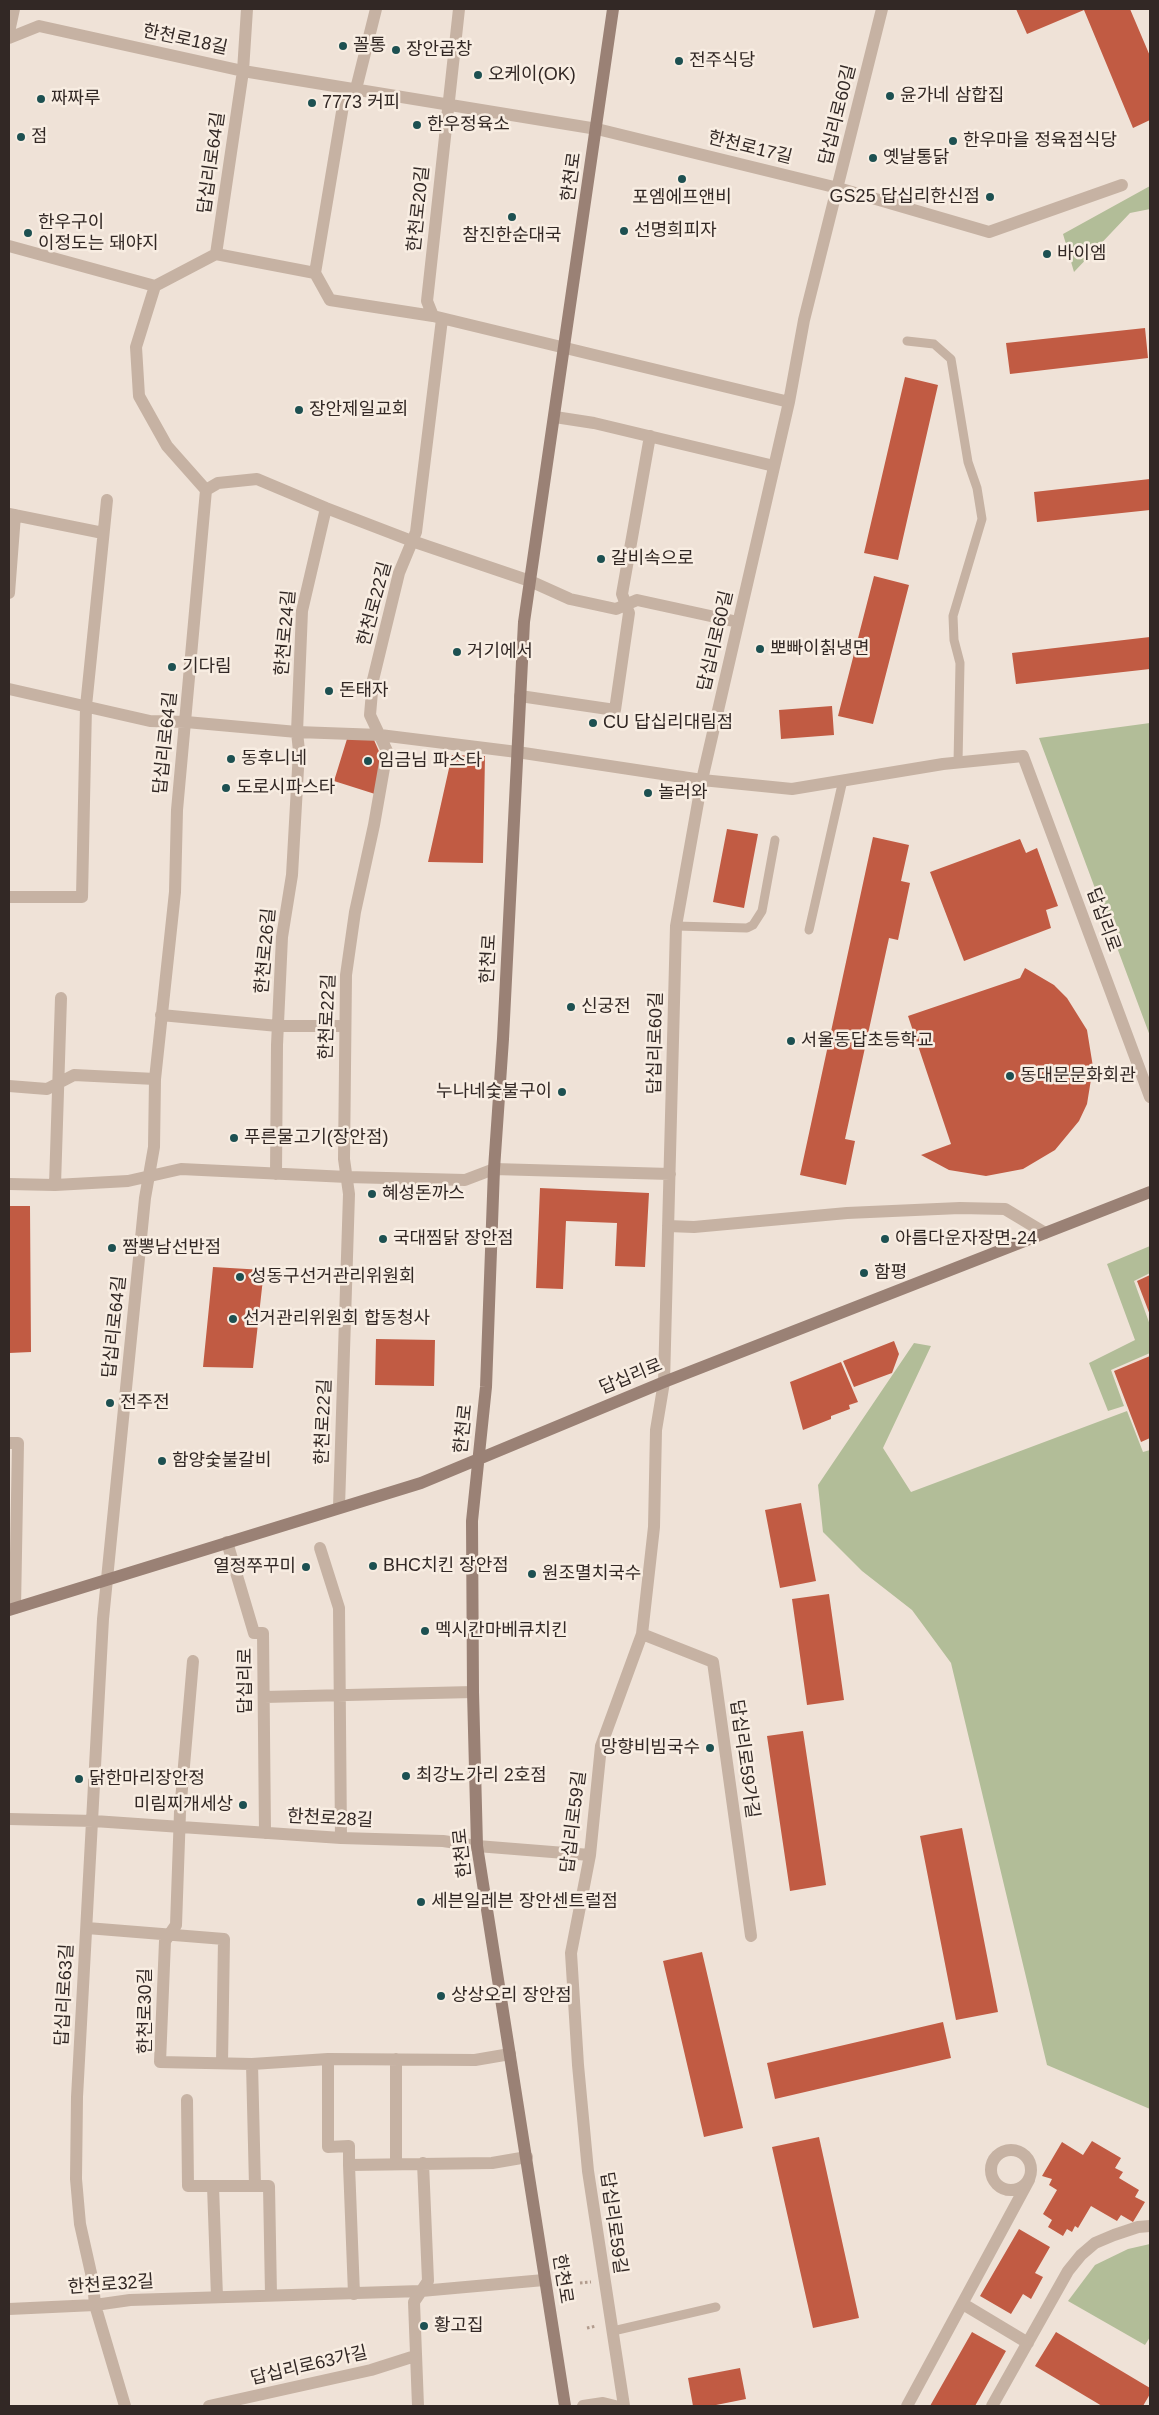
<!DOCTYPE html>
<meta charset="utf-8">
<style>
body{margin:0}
#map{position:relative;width:1159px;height:2415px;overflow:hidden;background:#efe2d7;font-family:Helvetica,sans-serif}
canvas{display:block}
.frame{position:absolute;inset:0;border:10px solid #322825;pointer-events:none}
</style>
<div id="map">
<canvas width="1159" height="2415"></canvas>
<div class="frame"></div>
</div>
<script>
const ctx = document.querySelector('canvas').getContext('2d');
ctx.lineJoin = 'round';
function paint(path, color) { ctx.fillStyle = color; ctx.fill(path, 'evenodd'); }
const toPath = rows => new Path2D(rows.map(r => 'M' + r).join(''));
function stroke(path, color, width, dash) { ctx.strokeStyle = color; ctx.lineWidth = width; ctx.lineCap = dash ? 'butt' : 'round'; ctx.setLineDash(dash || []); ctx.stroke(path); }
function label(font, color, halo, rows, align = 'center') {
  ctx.font = font + ' Helvetica,"Noto Sans KR",sans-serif'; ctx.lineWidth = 5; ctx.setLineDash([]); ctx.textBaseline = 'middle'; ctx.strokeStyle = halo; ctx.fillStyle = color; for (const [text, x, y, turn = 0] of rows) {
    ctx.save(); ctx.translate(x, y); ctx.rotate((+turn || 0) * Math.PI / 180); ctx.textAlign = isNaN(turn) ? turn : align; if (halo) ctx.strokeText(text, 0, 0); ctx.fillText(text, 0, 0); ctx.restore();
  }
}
const green = toPath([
 [1150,186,1150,209,1130,213,1074,272,1063,234],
 [1150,723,1150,1036,1039,738],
 [1150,1246,1150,1273,1134,1281,1150,1325,1150,1353,1111,1370,1124,1406,1108,1411,1089,1363,1135,1340,1107,1264],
 [914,1343,931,1346,883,1448,911,1492,1127,1411,1143,1452,1150,1450,1150,2109,1047,2065,951,1663,912,1610,862,1571,823,1532,818,1485],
 [1150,2244,1150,2337,1145,2345,1068,2301,1095,2265,1128,2249]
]);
const building = toPath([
 [1016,9,1130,9,1150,56,1150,120,1133,128,1084,10,1027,34],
 [1145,328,1148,358,1010,374,1006,343],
 [905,377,938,385,898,560,864,553],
 [1150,479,1150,510,1037,522,1034,492],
 [874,576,909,585,873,724,838,716],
 [1150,637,1150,669,1016,684,1012,653],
 [832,706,834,735,781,739,779,710],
 [347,739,374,740,381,756,375,794,334,781],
 [452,755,485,756,483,863,428,862],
 [727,829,758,834,744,908,713,902],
 [873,837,909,845,901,881,910,883,898,940,889,938,845,1139,855,1141,846,1185,800,1175],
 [1020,839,1026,853,1037,848,1058,906,1046,910,1051,928,964,961,930,872],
 [1025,968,1054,985,1067,998,1087,1030,1093,1067,1087,1104,1079,1121,1055,1150,1023,1169,986,1176,949,1170,921,1155,951,1144,908,1016,1020,978],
 [540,1188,649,1193,645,1267,615,1266,617,1223,566,1221,563,1289,536,1288],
 [9,1206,30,1206,31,1352,9,1353],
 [213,1267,264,1270,253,1368,203,1367],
 [1150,1275,1150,1315,1137,1281],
 [376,1339,435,1340,434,1386,375,1385],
 [894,1341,899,1354,892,1373,854,1387,843,1361],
 [1150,1356,1150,1438,1141,1442,1114,1371],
 [841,1362,858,1402,849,1405,850,1409,831,1416,831,1419,803,1430,790,1382],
 [801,1503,816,1581,780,1588,765,1510],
 [829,1594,844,1700,807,1705,792,1599],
 [803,1731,826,1885,790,1891,767,1736],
 [962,1828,998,2012,956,2020,920,1836],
 [702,1952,743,2128,704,2137,663,1961],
 [943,2022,951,2058,775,2099,767,2063],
 [819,2137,859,2318,813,2328,772,2147],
 [1092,2141,1121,2158,1115,2168,1123,2172,1119,2178,1139,2190,1135,2197,1145,2202,1133,2222,1121,2215,1117,2221,1091,2206,1078,2228,1075,2226,1072,2232,1067,2229,1063,2236,1048,2227,1052,2220,1043,2214,1057,2190,1049,2185,1052,2179,1042,2176,1062,2142,1083,2155],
 [1019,2229,1050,2247,1035,2273,1043,2277,1031,2299,1023,2294,1011,2314,980,2296],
 [972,2332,1006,2351,975,2406,930,2406],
 [1056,2332,1150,2388,1150,2394,1143,2406,1102,2406,1035,2366],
 [740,2368,746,2399,711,2406,693,2406,688,2378]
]);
const path = toPath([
 [580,2283,591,2282],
 [587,2328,596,2326]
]);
const service = toPath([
 [907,341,934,344,951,359,968,462,977,488,982,519,953,616,954,640,960,663,958,763],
 [676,926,747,928,753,925,762,911,775,840],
 [809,930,843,780],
 [613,2331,716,2307]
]);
const minor = toPath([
 [9,32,14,9],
 [9,38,39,26,243,71,597,129,838,188,989,232,1122,185],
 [346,88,315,273,330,300,433,316,789,402],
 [356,89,376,9],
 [9,246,155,286],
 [216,254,315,273],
 [433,316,427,301,459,9],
 [555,417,594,423,774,466],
 [206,490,218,483,257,479,326,508,412,541,530,581,570,599,616,609,637,600,738,622],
 [9,514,103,533],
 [9,593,15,515],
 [9,689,150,721,186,722,297,732,380,735,517,752,702,780,792,789,943,764,1023,756,1150,1097],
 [520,696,615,710,629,613,622,594,650,436],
 [9,897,82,897,86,706,107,500],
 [161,1015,278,1026,345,1026],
 [9,1086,47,1089,74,1075,155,1079],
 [276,1174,277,1045,282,937,292,875,299,751,297,732,302,611,326,508],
 [9,1184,55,1185,128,1181,181,1169,347,1177,465,1180,494,1169,670,1174],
 [55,1185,61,998],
 [668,1226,694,1227,847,1213,960,1208,1005,1209,1045,1233],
 [9,1443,18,1443,15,1608],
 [339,1507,349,1194,344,1159,346,975,355,912,374,825,387,751,370,715,373,680,399,573,416,532,442,319],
 [227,1542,254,1633,263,1633,265,1833],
 [320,1548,339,1608,341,1838],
 [642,1634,713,1662,751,1936],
 [193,1661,180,1812,176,1925,165,1941,160,2062,252,2064,328,2059,475,2060,510,2054],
 [264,1697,473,1692],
 [9,1819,94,1821,341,1838,443,1841,477,1846,590,1855],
 [87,1928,224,1939,222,2063],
 [328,2059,328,2147,349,2146,349,2165,492,2163,527,2157],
 [396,2059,396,2163],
 [252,2064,255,2186],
 [187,2100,188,2186,269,2186,271,2295],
 '991 2170a20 20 0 1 1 40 0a20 20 0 1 1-40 0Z',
 [349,2165,354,2294],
 [213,2186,217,2297],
 [963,2304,1028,2343],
 [9,2309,95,2305,130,2300,421,2291,544,2280],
 [125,2406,95,2305,93,2282,80,2224,76,2179,77,2097,103,1619,145,1198,154,1147,155,1079,175,892,177,810,206,490,167,446,139,396,136,347,155,286,216,254,243,71,247,9],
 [209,2406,371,2370,415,2356],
 [418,2406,414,2302,428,2281,423,2163],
 [583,2406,603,2403,615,2406],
 [624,2406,588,2171,578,2065,571,1953,590,1855,601,1746,642,1634,654,1527,656,1430,664,1382,676,926,702,780,789,402,804,320,882,9],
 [907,2406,1029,2180],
 [992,2406,1068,2271,1081,2255,1095,2243,1114,2235,1138,2227,1150,2226]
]);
const secondary = toPath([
 [9,1610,421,1483,664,1382,1150,1192],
 [565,2406,477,1846,473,1692,472,1521,486,1387,494,1169,503,1039,524,622,613,9]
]);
const markers = [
 [343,46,5,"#1d5051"],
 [396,50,5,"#1d5051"],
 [679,61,5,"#1d5051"],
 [478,75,5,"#1d5051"],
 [890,96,5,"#1d5051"],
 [41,99,5,"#1d5051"],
 [312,103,5,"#1d5051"],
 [417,125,5,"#1d5051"],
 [21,137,5,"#1d5051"],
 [953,141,5,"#1d5051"],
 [873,158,5,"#1d5051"],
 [682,179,5,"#1d5051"],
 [990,197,5,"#1d5051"],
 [512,217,5,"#1d5051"],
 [624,231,5,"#1d5051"],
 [28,233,5,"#1d5051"],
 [1047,254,5,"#1d5051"],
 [299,410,5,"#1d5051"],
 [601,559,5,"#1d5051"],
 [760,649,5,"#1d5051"],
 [457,652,5,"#1d5051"],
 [172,667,5,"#1d5051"],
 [329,691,5,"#1d5051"],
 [593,723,5,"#1d5051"],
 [231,759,5,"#1d5051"],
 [368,761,5,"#1d5051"],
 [226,788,5,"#1d5051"],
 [648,793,5,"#1d5051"],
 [571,1007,5,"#1d5051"],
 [791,1041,5,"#1d5051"],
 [1010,1076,5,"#1d5051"],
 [562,1092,5,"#1d5051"],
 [234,1138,5,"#1d5051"],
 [372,1194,5,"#1d5051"],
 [383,1239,5,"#1d5051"],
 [885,1239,5,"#1d5051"],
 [112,1248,5,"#1d5051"],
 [864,1273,5,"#1d5051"],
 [240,1277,5,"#1d5051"],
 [233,1319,5,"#1d5051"],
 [110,1403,5,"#1d5051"],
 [162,1461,5,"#1d5051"],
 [373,1566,5,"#1d5051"],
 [306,1567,5,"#1d5051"],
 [532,1574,5,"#1d5051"],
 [425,1631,5,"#1d5051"],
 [710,1748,5,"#1d5051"],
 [406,1776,5,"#1d5051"],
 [79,1779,5,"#1d5051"],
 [243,1805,5,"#1d5051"],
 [421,1902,5,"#1d5051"],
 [441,1996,5,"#1d5051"],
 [424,2326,5,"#1d5051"]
];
const streetNames = [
 ["한천로18길",185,40,12],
 ["답십리로60길",838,115,-76],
 ["한천로17길",750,148,14],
 ["답십리로64길",212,163,-82],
 ["한천로",572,177,-82],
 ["한천로20길",419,209,-84],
 ["한천로22길",375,604,-75],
 ["한천로24길",286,633,-85],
 ["답십리로60길",716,641,-77],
 ["답십리로64길",166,743,-84],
 ["답십리로",1103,920,70],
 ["한천로26길",266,951,-85],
 ["한천로",489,959,-87],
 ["한천로22길",328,1017,-88],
 ["답십리로60길",656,1043,-89],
 ["답십리로64길",115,1327,-84],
 ["답십리로",631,1377,-22],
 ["한천로22길",324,1422,-88],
 ["한천로",464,1429,-84],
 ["답십리로",246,1681,-90],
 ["답십리로59가길",744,1759,82],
 ["한천로28길",330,1819,3],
 ["답십리로59길",574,1822,-83],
 ["한천로",463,1853,-96],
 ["답십리로63길",65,1995,-87],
 ["한천로30길",146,2011,-90],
 ["답십리로59길",613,2223,82],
 ["한천로",562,2279,81],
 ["한천로32길",111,2285,-4],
 ["답십리로63가길",309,2366,-13]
];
const poiNames = [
 ["꼴통",353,46],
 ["장안곱창",406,50],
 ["전주식당",689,61],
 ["오케이(OK)",488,75],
 ["윤가네 삼합집",900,96],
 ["짜짜루",51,99],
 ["7773 커피",322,103],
 ["한우정육소",427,125],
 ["점",31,137],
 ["한우마을 정육점식당",963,141],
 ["옛날통닭",883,158],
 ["GS25 답십리한신점",980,197,"right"],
 ["포엠에프앤비",682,198,"center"],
 ["한우구이",38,223],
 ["이정도는 돼야지",38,244],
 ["선명희피자",634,231],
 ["참진한순대국",512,236,"center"],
 ["바이엠",1057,254],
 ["장안제일교회",309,410],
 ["갈비속으로",611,559],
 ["뽀빠이칡냉면",770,649],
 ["거기에서",467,652],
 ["기다림",182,667],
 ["돈태자",339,691],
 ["CU 답십리대림점",603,723],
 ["동후니네",241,759],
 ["임금님 파스타",378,761],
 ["도로시파스타",236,788],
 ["놀러와",658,793],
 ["신궁전",581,1007],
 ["서울동답초등학교",801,1041],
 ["동대문문화회관",1020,1076],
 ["누나네숯불구이",552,1092,"right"],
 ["푸른물고기(장안점)",244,1138],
 ["혜성돈까스",382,1194],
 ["국대찜닭 장안점",393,1239],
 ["아름다운자장면-24",895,1239],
 ["짬뽕남선반점",122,1248],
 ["함평",874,1273],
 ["성동구선거관리위원회",250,1277],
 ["선거관리위원회 합동청사",243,1319],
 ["전주전",120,1403],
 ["함양숯불갈비",172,1461],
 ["BHC치킨 장안점",383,1566],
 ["열정쭈꾸미",296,1567,"right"],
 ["원조멸치국수",542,1574],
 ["멕시칸마베큐치킨",435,1631],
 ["망향비빔국수",700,1748,"right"],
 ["최강노가리 2호점",416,1776],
 ["닭한마리장안정",89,1779],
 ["미림찌개세상",233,1805,"right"],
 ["세븐일레븐 장안센트럴점",431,1902],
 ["상상오리 장안점",451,1996],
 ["황고집",434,2326]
];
paint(green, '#b2bd98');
paint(building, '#c15b43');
stroke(path, '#b29c8e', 3, [2.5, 2.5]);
stroke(service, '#c6b2a3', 9);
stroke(minor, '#c6b2a3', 12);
stroke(secondary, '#9a8175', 12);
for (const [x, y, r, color] of markers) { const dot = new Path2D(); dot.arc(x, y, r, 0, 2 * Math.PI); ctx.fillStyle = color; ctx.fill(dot); stroke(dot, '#f8ede2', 2); }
label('18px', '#322825', '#f8ede2', streetNames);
label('18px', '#322825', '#f8ede2', poiNames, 'left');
</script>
